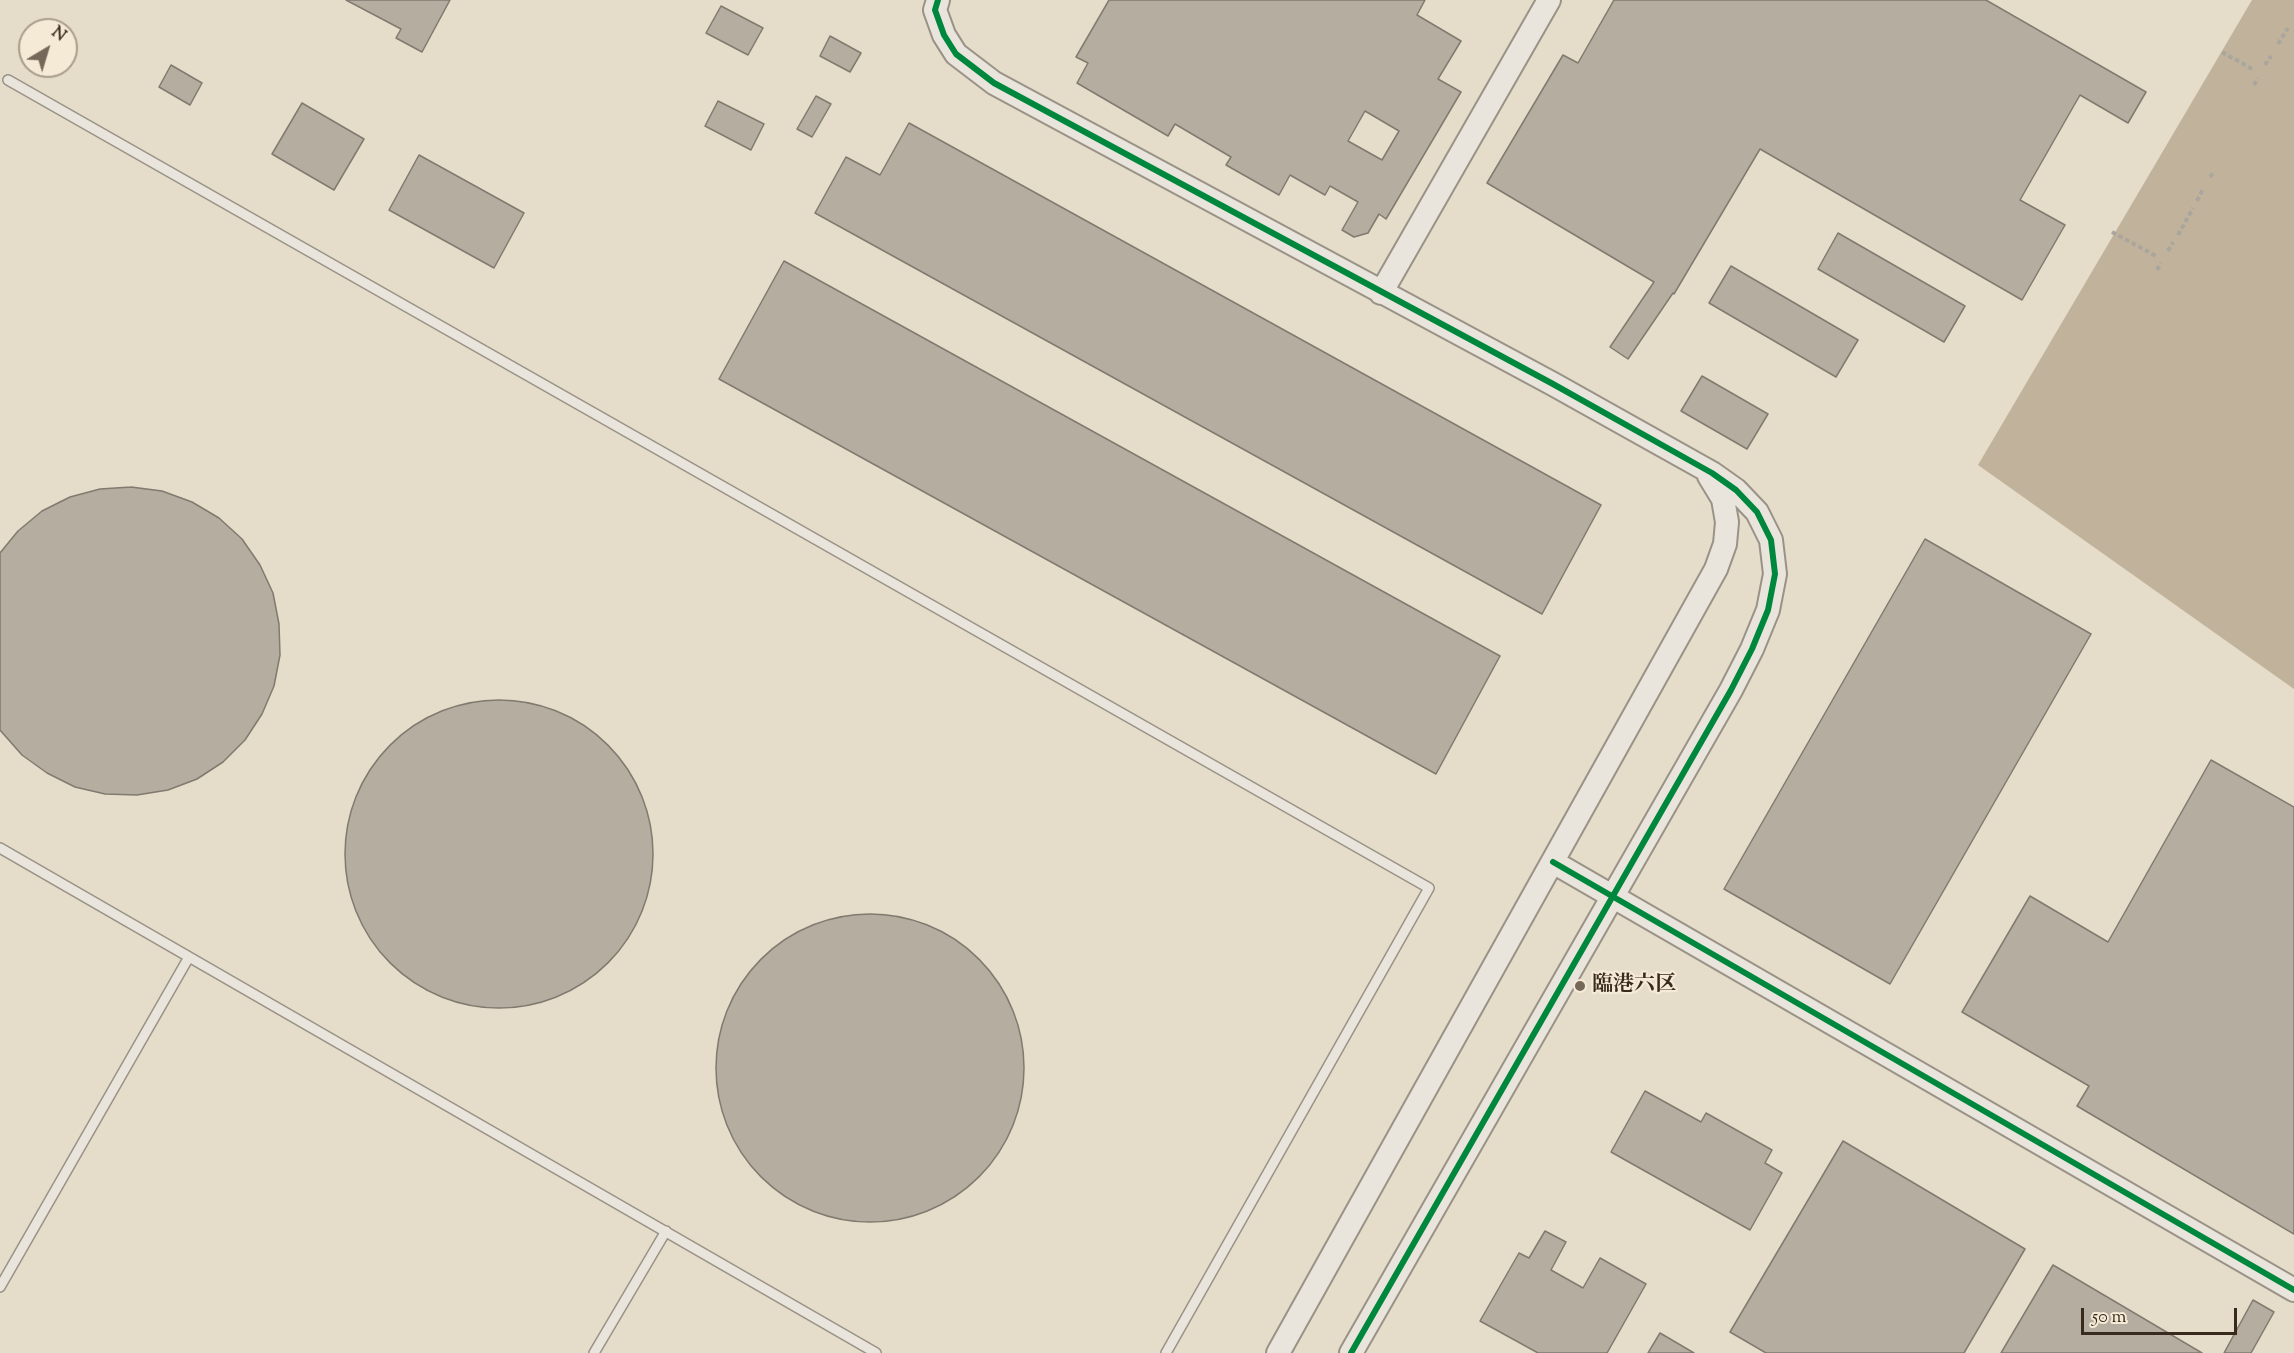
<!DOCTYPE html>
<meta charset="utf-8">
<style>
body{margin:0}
#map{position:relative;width:2294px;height:1353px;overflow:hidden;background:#e5dcc9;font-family:"Sorts Mill Goudy",serif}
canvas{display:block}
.north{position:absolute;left:18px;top:18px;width:60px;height:60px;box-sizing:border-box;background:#f5ead5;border:2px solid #a99d8b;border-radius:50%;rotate:38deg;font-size:16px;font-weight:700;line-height:24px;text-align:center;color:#382a1d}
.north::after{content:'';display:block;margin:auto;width:21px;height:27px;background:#756859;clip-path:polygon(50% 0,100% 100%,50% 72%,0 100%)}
.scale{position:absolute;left:2081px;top:1308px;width:156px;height:27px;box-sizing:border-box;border:3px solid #382a1d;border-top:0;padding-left:8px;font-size:18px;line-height:21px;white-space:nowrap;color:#382a1d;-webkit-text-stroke:4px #f5ead5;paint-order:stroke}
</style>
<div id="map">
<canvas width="2294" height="1353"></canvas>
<div class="north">N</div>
<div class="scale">50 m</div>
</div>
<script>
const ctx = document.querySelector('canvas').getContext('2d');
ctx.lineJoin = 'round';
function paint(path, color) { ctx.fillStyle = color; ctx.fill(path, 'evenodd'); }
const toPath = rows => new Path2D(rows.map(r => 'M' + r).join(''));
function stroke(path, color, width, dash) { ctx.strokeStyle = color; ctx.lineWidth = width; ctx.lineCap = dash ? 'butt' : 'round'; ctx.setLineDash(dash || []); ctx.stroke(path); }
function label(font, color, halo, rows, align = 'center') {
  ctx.font = font + ' "Sorts Mill Goudy","Noto Serif JP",serif'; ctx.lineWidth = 4.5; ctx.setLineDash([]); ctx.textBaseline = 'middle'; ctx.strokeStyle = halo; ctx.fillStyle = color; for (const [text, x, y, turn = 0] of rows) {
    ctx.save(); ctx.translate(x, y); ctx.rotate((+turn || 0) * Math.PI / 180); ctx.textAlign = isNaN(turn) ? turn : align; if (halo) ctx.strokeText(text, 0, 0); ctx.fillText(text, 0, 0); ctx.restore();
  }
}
const water = toPath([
 [2252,0,2294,0,2294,689,1978,465]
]);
const building = toPath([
 [346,0,450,0,422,52,396,38,401,29,346,0],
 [1109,0,1425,0,1417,15,1461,41,1438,79,1461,92,1386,219,1379,214,1368,233,1354,237,1342,230,1358,202,1330,186,1325,195,1290,175,1279,195,1226,165,1231,157,1175,124,1168,136,1077,83,1088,63,1076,57,1109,0],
 [1365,111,1399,131,1382,160,1348,141,1365,111],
 [1614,0,1986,0,2146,92,2128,123,2080,95,2020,200,2065,225,2022,300,1760,149,1674,294,1673,293,1628,359,1610,347,1654,282,1487,183,1563,55,1578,63,1614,0],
 [721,6,763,28,748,55,706,33,721,6],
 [830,36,861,53,850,72,820,56,830,36],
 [171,65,202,83,190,105,159,87,171,65],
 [816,96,831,104,812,137,797,129,816,96],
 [718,101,764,124,751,150,705,126,718,101],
 [302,103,364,139,334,190,272,154,302,103],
 [909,123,1601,505,1542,614,815,213,846,157,880,175,909,123],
 [419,155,524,213,494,268,389,210,419,155],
 [1838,233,1965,306,1944,342,1818,269,1838,233],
 [784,261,1500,656,1436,774,719,379,784,261],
 [1731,266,1858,340,1836,377,1709,303,1731,266],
 [1702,376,1768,414,1747,449,1681,411,1702,376],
 [131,487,162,491,192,502,219,518,242,539,260,565,273,593,279,624,280,655,274,686,262,714,245,740,223,762,197,779,168,790,137,795,105,794,75,787,47,773,22,755,0,730,0,553,18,531,42,511,70,497,100,489,131,487],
 [1925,539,2091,634,1890,984,1724,889,1925,539],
 '345 854a154 154 0 1 1 308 0a154 154 0 1 1-308 0Z',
 [2211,760,2294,807,2294,1234,2077,1106,2089,1086,1962,1012,2030,896,2108,942,2211,760],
 '716 1068a154 154 0 1 1 308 0a154 154 0 1 1-308 0Z',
 [1645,1091,1701,1122,1706,1113,1772,1150,1765,1163,1782,1173,1750,1230,1611,1152,1645,1091],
 [1843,1141,2025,1249,1964,1353,1766,1353,1730,1332,1843,1141],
 [1545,1231,1566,1242,1551,1270,1583,1288,1600,1258,1646,1284,1607,1353,1538,1353,1480,1321,1519,1253,1529,1258,1545,1231],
 [2053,1265,2202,1353,2001,1353,2053,1265],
 [2253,1300,2274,1312,2251,1353,2224,1353,2253,1300],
 [1660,1333,1694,1353,1648,1353,1660,1333]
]);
const path = toPath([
 [2278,44,2288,28],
 [2222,52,2254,70],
 [2265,65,2271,56],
 [2254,85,2258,78],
 [2210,177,2214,172],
 [2197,201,2203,189],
 [2112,232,2156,256],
 [2178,235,2193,208],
 [2168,251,2173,242],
 [2157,270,2161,263]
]);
const service = toPath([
 [8,80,1429,888,1166,1353],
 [0,848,876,1353],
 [0,1287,189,957],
 [594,1353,666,1231]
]);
const tertiary = toPath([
 [938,0,935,10,944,35,956,54,994,83,1553,384,1712,473,1736,490,1757,512,1771,540,1775,574,1768,610,1752,649,1731,690,1351,1353],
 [1381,293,1549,0],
 [1553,862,2294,1290],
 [1278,1353,1716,569,1725,544,1727,522,1723,499,1709,476]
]);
const cycleway = toPath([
 [938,0,935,10,944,35,956,54,994,83,1553,384,1712,473,1736,490,1757,512,1771,540,1775,574,1768,610,1752,649,1731,690,1351,1353],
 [1553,862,2294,1290]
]);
const markers = [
 [1580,986,6,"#756859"]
];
const poiNames = [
 ["臨港六区",1592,986]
];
paint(water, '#c1b39b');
paint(building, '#b4ada0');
stroke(building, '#817a6f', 1.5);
stroke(service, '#999286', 12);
stroke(tertiary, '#999286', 26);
stroke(path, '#aaa59d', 4, [4.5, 3]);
stroke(service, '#eae5dc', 9);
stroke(tertiary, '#eae5dc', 22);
stroke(cycleway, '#00873e', 6);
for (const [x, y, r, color] of markers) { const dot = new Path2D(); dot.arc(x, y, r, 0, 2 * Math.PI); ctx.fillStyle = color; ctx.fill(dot); stroke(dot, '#f5ead5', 2); }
label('bold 21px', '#382a1d', '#f5ead5', poiNames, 'left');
</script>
